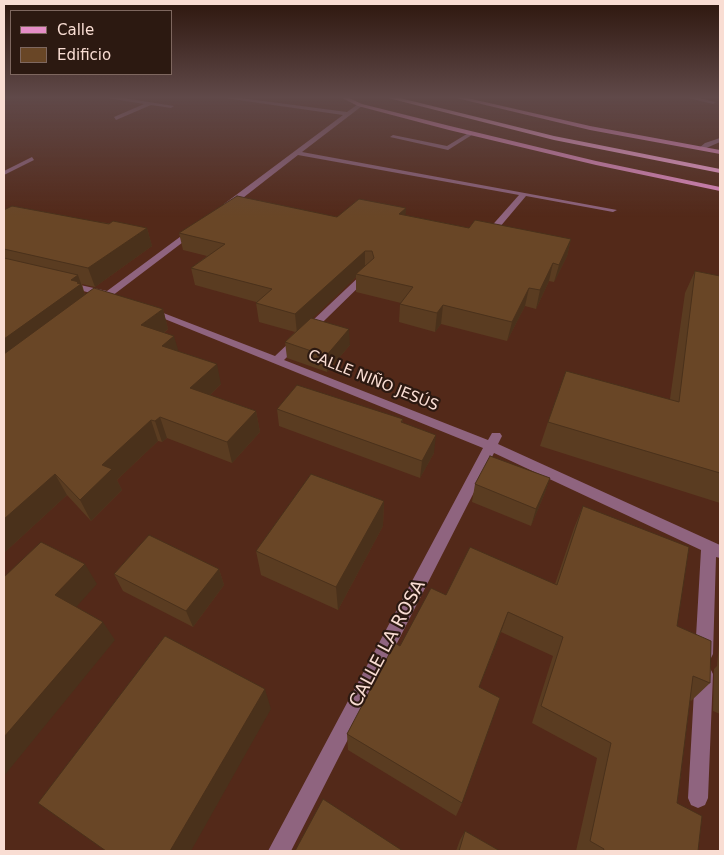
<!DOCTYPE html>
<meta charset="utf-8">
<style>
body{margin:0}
#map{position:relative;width:724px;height:855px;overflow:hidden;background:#532919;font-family:"DejaVu Sans",sans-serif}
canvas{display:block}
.frame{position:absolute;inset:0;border:5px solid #f9ddd3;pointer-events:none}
.legend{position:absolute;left:10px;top:10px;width:162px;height:65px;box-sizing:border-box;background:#2c1911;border:1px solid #7e675f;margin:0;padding:6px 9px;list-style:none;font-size:15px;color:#f9ddd3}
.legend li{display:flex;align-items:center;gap:10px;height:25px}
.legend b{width:25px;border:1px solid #7e675f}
</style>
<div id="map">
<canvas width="724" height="855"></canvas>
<div class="frame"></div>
<ul class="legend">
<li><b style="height:6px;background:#e58dc6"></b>Calle</li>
<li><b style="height:14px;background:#694626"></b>Edificio</li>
</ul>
</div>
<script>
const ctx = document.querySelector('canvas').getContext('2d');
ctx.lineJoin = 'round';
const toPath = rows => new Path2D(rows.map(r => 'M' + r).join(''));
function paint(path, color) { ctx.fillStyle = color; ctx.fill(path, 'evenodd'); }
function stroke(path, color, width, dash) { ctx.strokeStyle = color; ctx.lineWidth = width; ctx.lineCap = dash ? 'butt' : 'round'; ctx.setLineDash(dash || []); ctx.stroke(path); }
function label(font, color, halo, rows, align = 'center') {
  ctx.font = font + ' "DejaVu Sans",sans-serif'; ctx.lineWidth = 4.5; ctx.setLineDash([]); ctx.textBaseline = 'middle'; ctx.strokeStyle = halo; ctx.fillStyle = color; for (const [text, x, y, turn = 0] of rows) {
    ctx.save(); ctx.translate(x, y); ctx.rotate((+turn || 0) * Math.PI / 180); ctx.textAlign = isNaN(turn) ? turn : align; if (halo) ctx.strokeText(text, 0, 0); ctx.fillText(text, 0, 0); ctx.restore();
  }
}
const minor = toPath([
 [100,97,118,97,174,106,171,108,151,105,116,120,114,117,144,104,100,97],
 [217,97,234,97,347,112,358,104,362,104,362,106,302,152,617,210,613,212,526,196,494,234,488,234,488,230,519,195,298,155,230,208,224,208,224,204,343,115,217,97],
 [683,97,696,97,716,102,713,104,683,97],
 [470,132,475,133,448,150,390,137,393,135,447,146,470,132],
 [720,138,720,142,704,149,699,148,705,143,720,138],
 [32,157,34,160,4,175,4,171,32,157],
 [192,228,199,230,104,302,98,302,96,300,101,296,62,285,67,282,107,291,192,228],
 [367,271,370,272,370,276,284,360,488,440,492,433,500,433,502,436,498,444,720,545,720,558,716,557,713,654,710,660,704,663,698,660,695,654,701,550,494,453,291,851,268,851,483,448,145,311,150,308,153,309,275,356,364,272,367,271],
 [704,665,710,668,713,674,708,798,705,805,698,808,691,805,688,798,695,674,698,668,704,665]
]);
const major = toPath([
 [340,97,347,97,362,104,450,126,596,161,720,187,720,191,596,165,449,130,358,106,340,97],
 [463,97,590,126,720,150,720,154,590,130,452,97,463,97]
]);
const highway = toPath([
 [384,97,396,97,554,136,720,169,720,173,554,140,384,97]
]);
const wall = toPath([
 [406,208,405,215,469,228,571,239,567,256,554,282,549,281,536,309,525,306,507,341,441,324,435,332,399,322,400,304,401,303,356,292,356,277,312,318,350,345,327,372,287,358,285,342,295,332,259,322,256,303,256,302,195,285,191,268,207,256,183,250,179,233,337,217],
 [4,210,147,228,152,246,95,287,82,284,85,295,163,309,168,329,164,333,178,351,221,384,210,395,256,411,260,432,232,463,167,438,162,442,158,441,117,480,122,490,91,521,67,495,4,553],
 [695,271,720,276,720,503,540,446,548,422,670,399,685,293],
 [277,409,403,419,402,423,434,453,420,478,279,426],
 [550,478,544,495,531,526,472,502,475,484],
 [384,501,383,526,338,610,261,575,256,551],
 [583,506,677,626,710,683,691,701,690,700,677,803,698,851,576,851,597,758,532,723,553,656,501,632,479,687,462,803,456,816,348,750,347,734,400,646,446,595,555,584,574,528],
 [219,569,224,585,193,627,123,591,114,574],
 [720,633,720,714,713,711,714,669,717,666],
 [465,831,500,851,456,851,460,840]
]);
const shadedWall = toPath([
 [406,208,405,224,399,214],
 [147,228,152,246,95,287,88,268],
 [571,239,567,256,554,282,559,265],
 [365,251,365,269,356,274,356,277,297,333,295,314],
 [553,263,549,281,536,309,540,290],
 [78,275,88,304,4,368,4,339,71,280],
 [529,288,525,306,507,341,512,322],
 [443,305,441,324,435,332,437,313],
 [163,309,168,329,147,346,141,325],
 [349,329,350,345,327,372,326,356],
 [174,336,180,356,162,346],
 [217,364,221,384,196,409,190,388],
 [256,411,260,432,232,463,227,442],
 [160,417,167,438,162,442,155,421],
 [151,420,158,441,117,480,122,490,91,521,80,500,102,465],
 [436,435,434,453,420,478,422,461],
 [55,474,67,495,4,553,4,519],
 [550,478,544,495,531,526,536,509],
 [384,501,383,526,338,610,336,587],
 [85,564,97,584,69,615,55,595],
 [219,569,224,585,193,627,186,611],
 [508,612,501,632,472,704,479,687],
 [103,622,115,640,4,776,4,737],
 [265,689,271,709,191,851,170,851]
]);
const building = toPath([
 [237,196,337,217,359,199,406,208,399,214,469,228,475,220,571,239,559,265,553,263,540,290,529,288,512,322,443,305,437,313,400,304,413,287,356,274,374,258,372,251,365,251,295,314,256,303,272,289,191,268,225,244,179,233,237,196],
 [12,206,109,224,113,221,147,228,88,268,4,249,4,210,12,206],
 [4,258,78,275,71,280,79,282,77,283,81,284,4,339,4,258],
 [695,271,720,276,720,473,548,422,566,371,679,402,695,271],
 [94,288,163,309,141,325,174,336,162,346,217,364,190,388,256,411,227,442,160,417,155,421,151,420,102,465,112,469,80,500,55,474,4,519,4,354,94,288],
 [311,318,349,329,326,356,285,342,311,318],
 [297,385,403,419,401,422,436,435,422,461,277,409,297,385],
 [490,456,550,478,536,509,475,484,490,456],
 [311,474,384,501,336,587,256,551,311,474],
 [583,506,689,547,677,626,711,641,710,683,693,676,677,803,702,816,698,851,603,851,604,849,590,841,611,743,541,706,563,637,508,612,479,687,500,698,462,803,347,734,395,643,400,646,431,588,446,595,470,547,557,585,583,506],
 [149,535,219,569,186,611,114,574,149,535],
 [41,542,85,564,55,595,103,622,4,737,4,577,41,542],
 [165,636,265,689,170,851,106,851,38,803,165,636],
 [323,799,403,851,295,851,323,799],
 [465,831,500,851,459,851,465,831]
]);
const streetNames = [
 ["CALLE NIÑO JESÚS",373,381,22]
];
const nearStreetnames = [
 ["CALLE LA ROSA",388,644,-62]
];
paint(minor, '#8f647f');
paint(major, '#e58dc6');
paint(highway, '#fba7dd');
paint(wall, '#5a3c21');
paint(shadedWall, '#4a311b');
paint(building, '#694626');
stroke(building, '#4a311b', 1);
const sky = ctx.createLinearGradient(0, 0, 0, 217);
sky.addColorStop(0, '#2e170e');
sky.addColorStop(0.45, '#604949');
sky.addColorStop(1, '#60494900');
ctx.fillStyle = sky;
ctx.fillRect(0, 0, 724, 217);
label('15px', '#f9ddd3', '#2c1911', streetNames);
label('18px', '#f9ddd3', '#2c1911', nearStreetnames);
</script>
